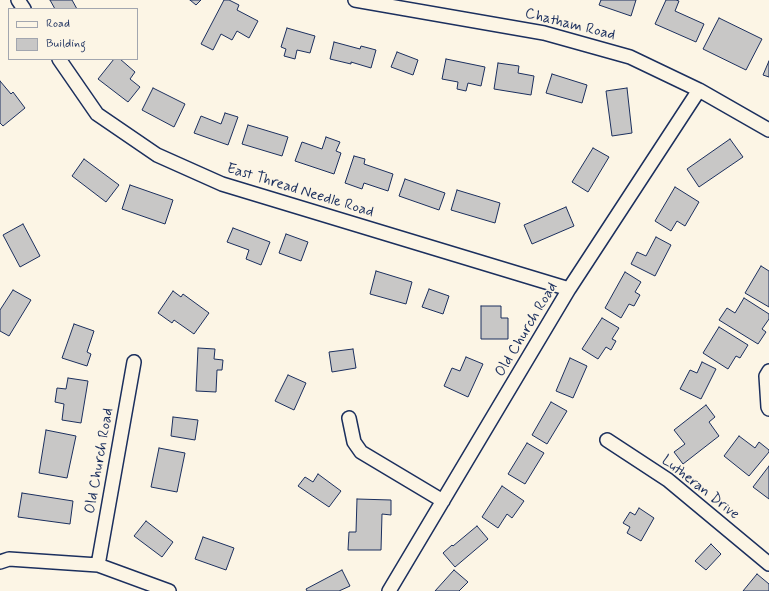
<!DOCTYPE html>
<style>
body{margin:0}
#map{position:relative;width:769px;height:591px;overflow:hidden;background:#fcf5e5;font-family:Mynerve,sans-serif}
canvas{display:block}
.legend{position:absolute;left:8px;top:8px;width:130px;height:52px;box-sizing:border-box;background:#fcf5e5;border:1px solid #a2a6af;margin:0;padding:5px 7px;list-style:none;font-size:12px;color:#1b2f5e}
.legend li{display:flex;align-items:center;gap:8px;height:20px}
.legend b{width:20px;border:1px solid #a2a6af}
</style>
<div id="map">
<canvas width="769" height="591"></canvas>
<ul class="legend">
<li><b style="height:5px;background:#fcf5e5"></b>Road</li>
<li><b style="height:11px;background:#c8c7c6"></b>Building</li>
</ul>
</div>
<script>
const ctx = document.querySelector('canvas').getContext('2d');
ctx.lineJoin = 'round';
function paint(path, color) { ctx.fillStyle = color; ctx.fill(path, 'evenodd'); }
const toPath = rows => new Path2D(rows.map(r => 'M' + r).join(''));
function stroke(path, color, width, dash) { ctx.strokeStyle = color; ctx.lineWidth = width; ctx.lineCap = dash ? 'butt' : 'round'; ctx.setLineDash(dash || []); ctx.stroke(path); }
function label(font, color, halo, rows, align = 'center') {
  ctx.font = font + ' Mynerve,sans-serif'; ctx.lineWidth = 3.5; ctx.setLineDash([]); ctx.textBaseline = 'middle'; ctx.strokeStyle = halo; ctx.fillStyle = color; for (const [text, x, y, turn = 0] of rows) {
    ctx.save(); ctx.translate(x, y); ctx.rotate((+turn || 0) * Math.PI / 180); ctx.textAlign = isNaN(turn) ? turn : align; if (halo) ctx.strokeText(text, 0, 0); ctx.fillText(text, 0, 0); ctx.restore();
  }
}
const building = toPath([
 [50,0,72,0,77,9,55,9,50,0],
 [190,0,201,0,196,5,190,0],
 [224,0,229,0,239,5,237,10,258,21,249,38,237,31,232,40,221,34,213,50,201,44,224,0],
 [601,0,636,0,631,16,599,5,601,0],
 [666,0,676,0,679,1,675,11,704,24,696,42,655,24,666,0],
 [719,18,762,39,746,70,703,49,719,18],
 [287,28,315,36,310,53,297,50,295,59,284,56,286,49,281,47,287,28],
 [334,42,360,49,361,46,376,50,371,68,351,62,351,64,330,59,334,42],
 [397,52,418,60,413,75,391,67,397,52],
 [114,59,120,59,135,72,130,79,140,87,128,102,98,79,114,59],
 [446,59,485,67,481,86,468,83,466,91,457,89,458,82,442,79,446,59],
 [769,61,769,77,763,75,769,61],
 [498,63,519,66,518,73,534,76,531,95,494,89,498,63],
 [552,74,587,85,582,103,546,93,552,74],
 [0,81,11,94,13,92,25,108,3,126,0,123,0,81],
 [153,88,185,104,174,127,142,110,153,88],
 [627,88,632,133,612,136,606,91,627,88],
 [225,113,238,117,228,145,194,133,201,116,221,124,225,113],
 [248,125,288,137,282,156,242,144,248,125],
 [326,137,340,142,336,151,341,153,334,174,295,161,302,142,322,149,326,137],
 [730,139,743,157,699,187,687,169,730,139],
 [593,148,609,157,588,192,572,182,593,148],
 [354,156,365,159,364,164,393,174,388,191,364,183,362,189,345,183,354,156],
 [84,159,119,185,106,202,72,176,84,159],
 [405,179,445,193,439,210,399,196,405,179],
 [130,185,173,200,165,224,122,209,130,185],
 [675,187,699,202,685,226,677,221,671,231,655,221,675,187],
 [457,190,500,203,495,223,451,210,457,190],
 [566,207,574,226,532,244,524,225,566,207],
 [23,224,40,256,20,267,3,235,23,224],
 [233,228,270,242,261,265,246,259,249,250,227,242,233,228],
 [286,234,308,242,301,261,279,253,286,234],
 [656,237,671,245,655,276,631,264,637,252,646,256,656,237],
 [761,266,769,271,769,307,745,293,761,266],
 [376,271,412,282,406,304,370,294,376,271],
 [625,272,641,282,635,292,640,295,634,306,629,304,621,318,605,308,625,272],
 [429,289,449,296,443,314,422,307,429,289],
 [13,290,31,300,9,336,0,331,0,310,13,290],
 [173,291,181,297,183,294,209,313,194,334,174,320,172,323,158,313,173,291],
 [744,298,769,314,769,319,762,329,766,332,758,344,719,320,727,308,735,313,744,298],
 [481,306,501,306,501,318,508,318,508,339,481,339,481,306],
 [602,318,619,328,612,339,616,341,611,350,606,347,598,359,582,349,602,318],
 [74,324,94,331,87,352,91,354,87,366,62,358,74,324],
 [719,327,748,345,740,358,736,356,728,369,703,353,719,327],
 [198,348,215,349,214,359,223,360,222,370,217,370,216,392,196,391,198,348],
 [353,349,356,368,332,372,329,352,353,349],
 [466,357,483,364,468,397,444,386,452,368,460,371,466,357],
 [570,358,587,366,573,398,556,391,570,358],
 [702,362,716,369,701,399,680,389,690,370,697,373,702,362],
 [288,375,306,383,294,410,275,401,288,375],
 [68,378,88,381,81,423,62,420,64,404,55,402,57,388,66,389,68,378],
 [551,402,567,411,547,444,532,435,551,402],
 [706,405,715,417,709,422,719,436,683,464,674,452,685,444,674,430,706,405],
 [173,417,198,420,195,440,171,436,173,417],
 [46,430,76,436,67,478,39,473,46,430],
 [739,436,755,448,759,442,769,450,769,452,749,476,724,456,739,436],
 [527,443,544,453,525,484,508,474,527,443],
 [159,448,185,453,177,492,151,487,159,448],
 [769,466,769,499,753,487,769,466],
 [318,474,341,491,329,507,298,486,305,477,313,482,318,474],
 [502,486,524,501,512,518,507,514,498,528,482,517,502,486],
 [22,493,73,501,70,524,18,517,22,493],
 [357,499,391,500,391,515,382,514,381,550,348,550,349,532,356,532,357,499],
 [639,508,654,518,641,541,627,533,630,527,623,523,630,512,635,515,639,508],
 [146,521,173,542,162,557,134,536,146,521],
 [477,526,488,539,455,567,443,553,452,545,453,546,477,526],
 [203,537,234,548,226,570,195,559,203,537],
 [711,544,721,554,706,570,695,561,711,544],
 [342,570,350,586,339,591,307,591,306,589,342,570],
 [454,570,468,582,459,591,435,591,454,570],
 [757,574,769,584,769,591,743,591,757,574]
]);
const street = toPath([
 [18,0,24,9],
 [355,0,544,33,630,57,699,90,769,130],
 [59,59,97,114,157,155,222,184,569,289],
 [769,371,766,376,768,407,769,409],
 [349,418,354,442,361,452,443,501],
 [607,440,668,480,769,564],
 [0,562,9,559,98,565,169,591],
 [98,565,134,362],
 [389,591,569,289,699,90]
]);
const streetNames = [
 ["Chatham Road",570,25,14],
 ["East Thread Needle Road",300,191,17],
 ["Old Church Road",527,330,-59],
 ["Old Church Road",100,461,-80],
 ["Lutheran Drive",700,488,38]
];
paint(building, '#c8c7c6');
stroke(building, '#1b2f5e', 1);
stroke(street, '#1b2f5e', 16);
stroke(street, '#fcf5e5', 13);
label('15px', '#1b2f5e', '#fcf5e5', streetNames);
</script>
